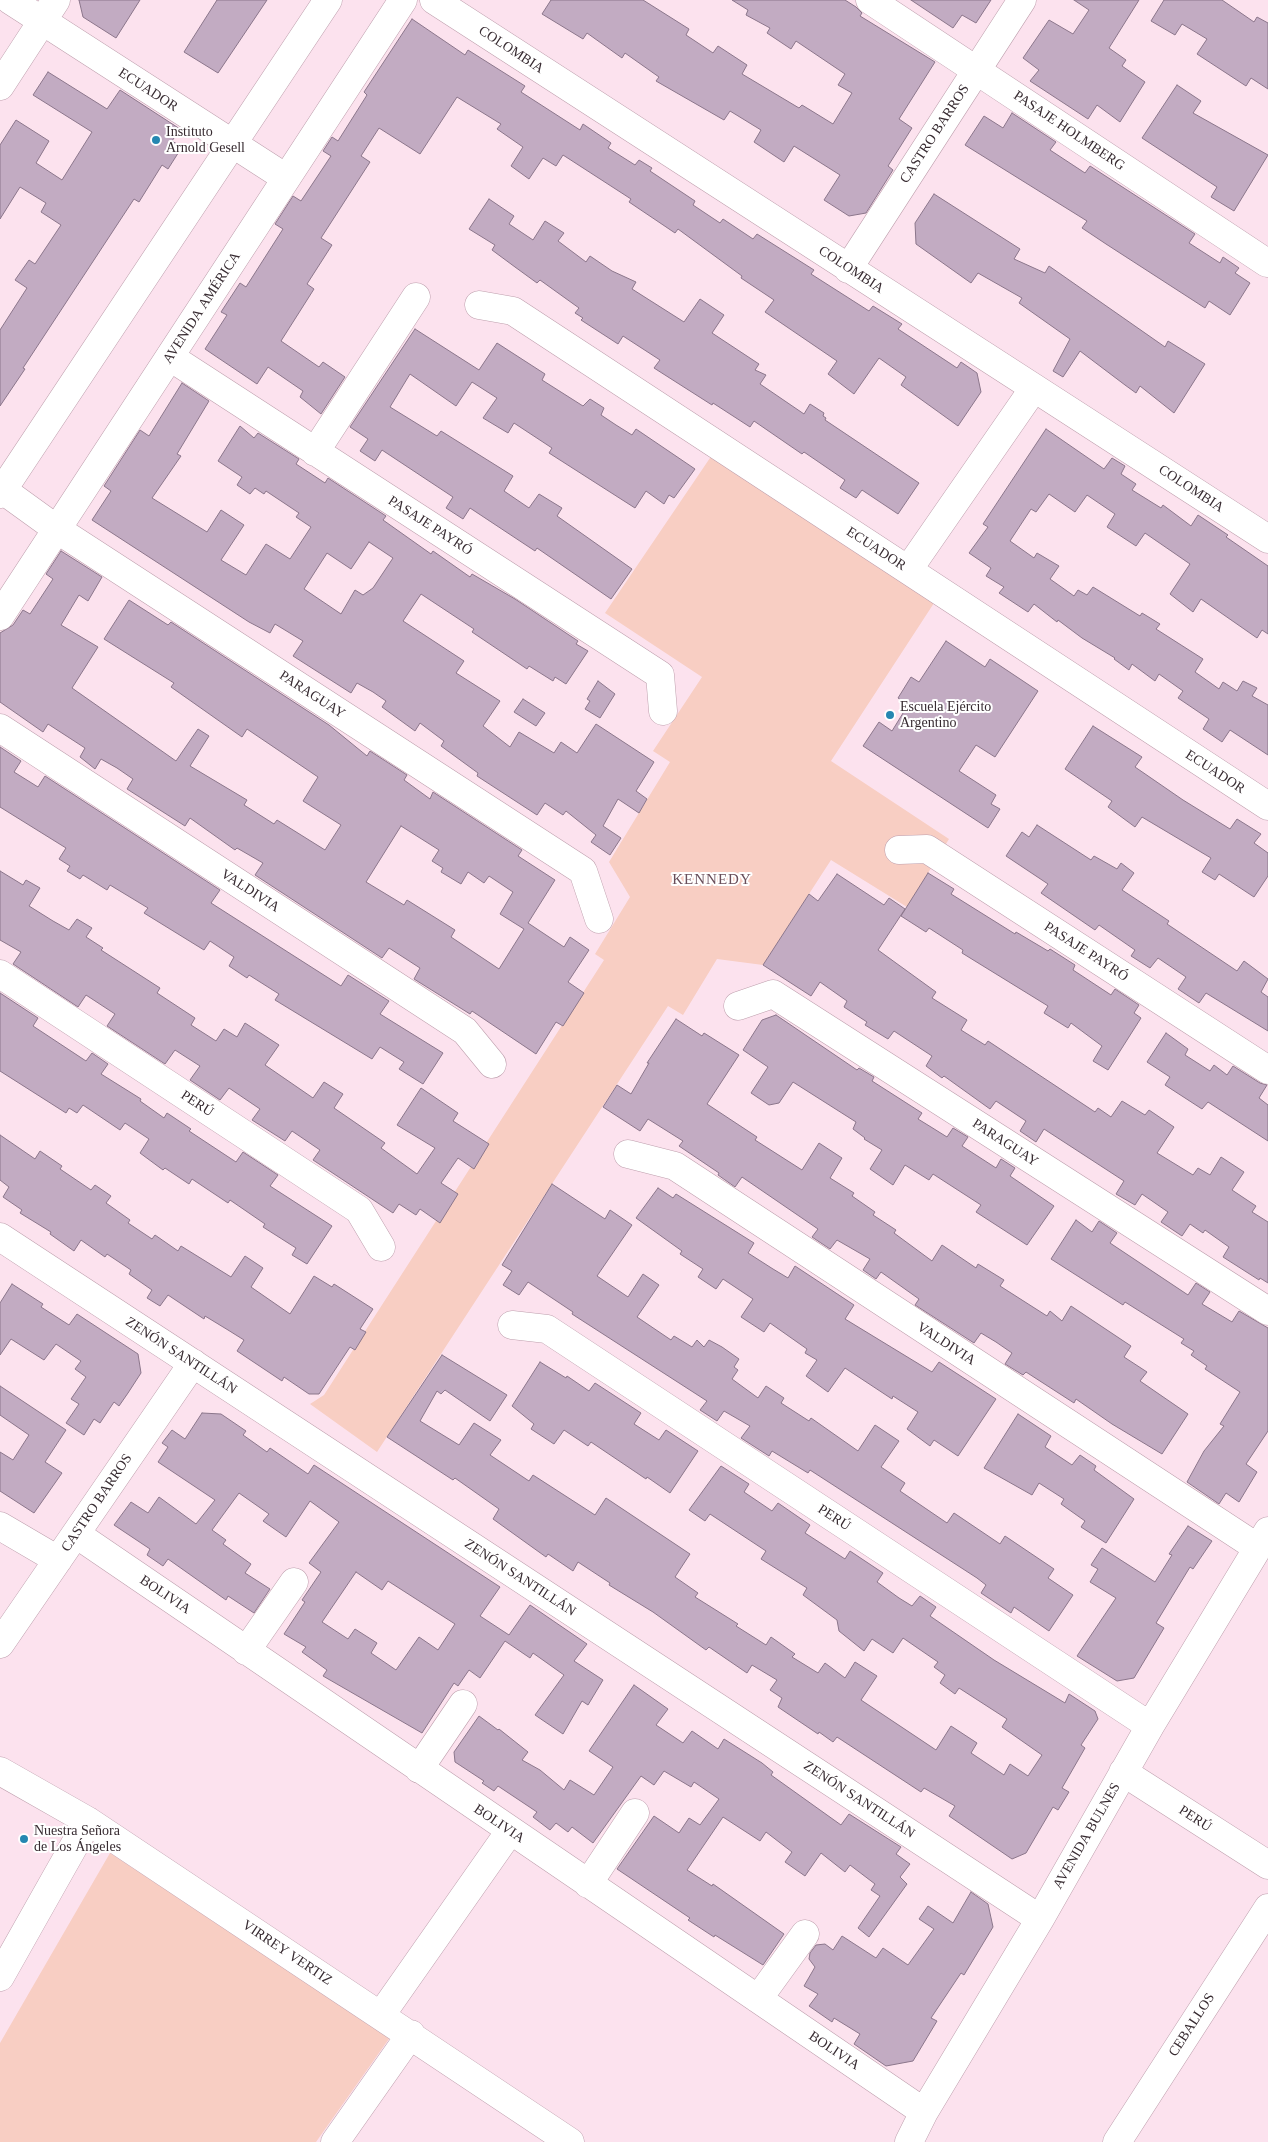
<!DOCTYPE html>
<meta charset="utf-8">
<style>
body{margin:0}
canvas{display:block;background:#fce2ee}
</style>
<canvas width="1268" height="2142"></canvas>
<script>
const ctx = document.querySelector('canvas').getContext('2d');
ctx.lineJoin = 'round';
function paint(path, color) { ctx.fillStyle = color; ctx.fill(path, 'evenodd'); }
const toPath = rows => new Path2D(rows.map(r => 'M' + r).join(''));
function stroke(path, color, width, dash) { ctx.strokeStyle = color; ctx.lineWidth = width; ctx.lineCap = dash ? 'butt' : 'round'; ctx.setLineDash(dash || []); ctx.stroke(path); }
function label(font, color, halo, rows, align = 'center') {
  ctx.font = font + ' "Times New Roman",serif'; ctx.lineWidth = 4; ctx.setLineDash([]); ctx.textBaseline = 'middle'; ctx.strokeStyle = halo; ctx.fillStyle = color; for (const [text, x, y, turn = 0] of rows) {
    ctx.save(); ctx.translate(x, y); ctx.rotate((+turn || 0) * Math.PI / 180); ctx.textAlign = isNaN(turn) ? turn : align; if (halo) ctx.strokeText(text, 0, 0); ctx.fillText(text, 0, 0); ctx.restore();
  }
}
const green = toPath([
 [712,455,936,600,831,761,949,839,907,907,831,860,763,965,717,959,683,1015,668,1006,377,1452,310,1404,324,1395,604,960,595,954,630,897,609,862,670,762,653,751,702,677,605,613],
 [110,1853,391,2036,316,2142,0,2142,0,2043]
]);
const building = toPath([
 [79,0,140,0,116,38,83,17,79,0],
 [217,0,267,0,218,73,184,52,217,0],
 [551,0,643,0,689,29,686,35,713,53,718,46,747,65,742,74,799,108,802,105,833,124,852,93,838,85,845,74,796,41,791,49,767,33,770,28,746,15,748,10,732,0,845,0,856,7,862,13,860,16,935,62,899,119,912,128,888,166,893,170,866,213,849,216,824,200,840,175,794,146,784,162,754,142,761,130,730,111,724,120,717,116,656,81,659,77,625,53,622,58,587,33,583,39,542,14,551,0],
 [911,0,991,0,976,23,962,15,953,28,911,0],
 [1074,0,1139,0,1109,48,1126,60,1122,66,1145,82,1120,122,1097,105,1088,119,1030,81,1039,70,1023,58,1049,20,1073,34,1089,10,1074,0],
 [1164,0,1222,0,1254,22,1257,17,1268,23,1268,89,1251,78,1246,86,1197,54,1207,39,1182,24,1175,35,1151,21,1164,0],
 [412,19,465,55,468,50,525,86,521,92,580,130,583,124,611,143,608,148,635,165,639,160,652,168,650,171,695,201,693,205,720,223,723,219,753,239,757,234,814,270,811,274,869,311,873,306,902,324,898,329,957,368,961,362,977,373,981,392,958,426,901,385,906,377,879,358,854,394,828,374,837,361,765,312,774,300,741,278,742,276,678,229,675,233,629,202,631,199,563,155,556,166,543,158,529,179,511,166,523,147,497,129,501,124,457,97,420,154,379,128,361,156,370,162,321,238,332,245,307,284,314,289,281,341,319,367,323,362,345,377,321,414,300,397,303,391,268,367,257,384,205,349,227,315,221,312,240,283,246,287,283,229,275,224,293,196,301,201,331,156,323,151,332,137,338,141,367,95,364,92,412,19],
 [48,72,107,109,120,90,180,129,172,141,182,147,168,169,162,165,139,202,134,199,23,368,25,369,0,406,0,330,27,288,15,280,29,260,35,264,61,225,41,212,46,203,20,187,0,219,0,145,16,120,49,141,36,163,62,180,92,132,33,95,48,72],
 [1177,85,1201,101,1193,113,1268,155,1234,211,1211,197,1217,187,1142,138,1177,85],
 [1012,113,1056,142,1050,150,1085,173,1090,166,1195,234,1189,243,1220,263,1223,257,1239,268,1235,273,1250,283,1230,315,1209,301,1205,308,1106,244,1082,228,1087,221,965,145,984,116,1003,128,1012,113],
 [934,194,1020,249,1014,259,1045,273,1049,266,1165,347,1168,341,1205,364,1174,413,1140,386,1136,393,1125,385,1080,351,1063,377,1053,371,1070,339,1019,303,1022,298,978,273,971,283,916,244,915,223,934,194],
 [489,199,514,216,509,224,533,240,545,221,564,233,558,241,586,262,590,256,612,271,636,282,632,289,684,322,700,299,724,315,712,333,759,364,755,370,766,375,760,384,804,414,810,404,824,413,823,416,826,418,825,420,919,483,898,514,862,490,856,498,840,488,845,480,804,452,802,454,754,421,750,427,713,403,712,405,654,368,660,360,623,336,618,344,581,320,583,318,575,313,579,308,540,280,537,283,515,267,492,250,495,245,469,229,489,199],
 [415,329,479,370,497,343,545,374,542,380,583,406,590,399,604,408,601,415,616,425,632,435,636,429,695,469,674,498,669,495,664,504,646,491,635,508,549,453,552,448,514,423,508,433,483,418,497,398,472,382,456,406,410,374,390,407,437,436,441,431,513,476,504,491,529,508,539,494,562,508,557,516,632,569,611,599,537,548,535,551,470,508,463,519,446,508,453,497,382,450,375,461,360,451,368,439,350,427,415,329],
 [182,383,209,401,177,454,181,456,152,498,207,532,221,510,244,525,221,560,246,575,266,544,290,559,311,527,296,517,299,513,266,491,264,494,255,488,250,494,237,485,242,477,218,461,240,426,254,438,258,433,299,459,296,464,325,483,328,478,386,516,383,520,431,554,433,551,470,577,472,574,515,599,578,641,576,644,588,651,566,684,555,677,553,681,529,666,527,669,472,632,474,629,421,594,403,621,464,661,456,673,500,701,483,726,510,747,519,732,554,753,561,742,577,753,596,724,654,762,636,791,647,799,639,813,618,799,603,826,621,838,610,855,591,842,596,835,566,811,563,815,545,803,537,815,477,776,478,773,441,746,444,741,420,723,415,731,382,707,386,701,373,692,357,683,351,693,293,656,303,641,275,624,270,633,249,622,92,520,111,491,104,486,140,430,149,436,182,383],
 [369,542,393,558,373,588,363,595,355,590,341,614,304,589,327,553,351,569,369,542],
 [1046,429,1104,469,1112,458,1125,466,1121,474,1136,484,1132,490,1161,508,1163,505,1191,526,1198,515,1228,535,1226,537,1268,566,1268,634,1262,630,1257,638,1201,599,1193,612,1170,594,1190,564,1145,533,1136,546,1107,527,1115,514,1087,495,1075,512,1049,494,1036,512,1031,509,1010,541,1034,558,1037,553,1059,566,1050,579,1074,596,1078,590,1087,595,1093,587,1140,616,1142,613,1160,624,1156,629,1203,659,1195,672,1219,689,1223,682,1237,691,1243,681,1257,688,1252,696,1268,705,1268,755,1230,730,1222,742,1203,729,1209,719,1178,698,1183,691,1159,674,1155,681,1132,664,1129,670,1114,659,1115,658,1082,638,1058,620,1057,622,1034,604,1028,612,999,593,1004,587,986,576,991,568,969,553,988,527,983,524,1046,429],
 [61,551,102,577,88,601,79,595,61,625,98,647,72,688,176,761,198,729,209,736,190,766,247,800,244,805,274,824,277,820,325,850,341,825,303,801,318,777,247,729,242,737,171,687,174,683,104,639,129,600,168,625,171,622,329,725,367,756,370,751,407,775,404,780,430,799,433,792,522,850,518,856,555,880,528,923,564,947,570,937,589,950,568,982,584,993,563,1026,556,1022,536,1054,472,1011,470,1014,414,979,420,968,389,948,382,958,255,875,263,863,237,848,235,850,190,818,185,826,127,789,133,779,117,768,101,759,95,769,80,757,85,748,48,724,43,732,0,702,0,633,13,625,23,610,30,614,53,579,46,574,61,551],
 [401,826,439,850,432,861,443,868,441,872,461,884,468,872,484,883,489,876,513,892,500,914,524,929,499,969,451,937,455,930,407,900,404,905,366,882,401,826],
 [946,641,985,667,990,659,1038,691,995,757,976,745,959,771,996,795,991,804,1000,809,988,828,863,746,879,722,892,731,908,705,898,698,911,677,919,682,946,641],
 [598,681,615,694,600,718,585,709,590,701,587,699,598,681],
 [523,699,545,713,536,726,514,712,523,699],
 [1093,726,1142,757,1135,767,1183,800,1230,829,1237,819,1261,834,1254,843,1268,853,1268,876,1254,897,1219,874,1215,880,1202,872,1211,858,1142,817,1135,827,1108,807,1112,801,1065,769,1093,726],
 [0,747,21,761,14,772,38,787,45,776,220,890,211,903,341,986,348,975,389,1001,380,1014,443,1053,423,1084,399,1069,404,1062,380,1047,372,1059,275,1000,279,994,249,975,247,978,229,966,234,957,210,941,204,950,144,913,148,908,110,885,107,890,83,875,80,879,67,871,70,866,59,859,66,848,0,807,0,747],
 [1037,825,1091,860,1094,856,1117,869,1121,863,1134,873,1122,890,1169,921,1167,924,1237,971,1244,961,1268,979,1261,992,1268,997,1268,1031,1206,993,1199,1003,1178,989,1186,977,1158,958,1150,968,1131,956,1135,950,1099,925,1095,930,1041,893,1048,884,1006,856,1022,832,1029,837,1037,825],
 [0,871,23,885,26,880,40,888,29,906,53,921,69,930,77,919,92,928,86,937,103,948,101,950,160,988,157,993,195,1018,191,1025,216,1041,224,1029,237,1037,245,1023,279,1045,265,1065,313,1098,324,1082,343,1094,334,1108,385,1143,381,1148,417,1174,435,1148,397,1125,421,1088,458,1113,453,1121,489,1144,474,1169,458,1158,441,1183,458,1194,440,1223,420,1209,416,1215,399,1204,393,1213,313,1160,320,1150,292,1131,285,1141,252,1120,260,1109,229,1088,220,1100,190,1080,200,1066,175,1050,165,1064,107,1026,115,1014,86,995,78,1007,13,964,21,952,0,940,0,871],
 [928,873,954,889,951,894,1015,934,1016,932,1048,951,1050,949,1075,965,1073,970,1111,995,1115,989,1139,1005,1134,1013,1141,1018,1108,1070,1093,1061,1102,1046,1071,1023,1068,1028,1044,1013,1048,1006,962,953,963,950,929,928,926,932,901,916,928,873],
 [837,874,884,905,889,898,905,909,878,950,936,992,932,998,967,1020,961,1030,985,1045,988,1041,1095,1112,1098,1108,1111,1117,1122,1101,1145,1115,1149,1110,1174,1127,1157,1153,1193,1175,1198,1168,1210,1175,1221,1157,1244,1172,1232,1190,1256,1206,1252,1212,1268,1222,1268,1283,1260,1278,1259,1280,1223,1257,1229,1247,1205,1230,1203,1233,1190,1224,1182,1236,1161,1222,1168,1212,1142,1194,1135,1205,1116,1194,1124,1181,1044,1129,1036,1142,1020,1131,1026,1121,996,1101,990,1109,944,1076,942,1078,926,1066,932,1056,894,1031,888,1039,865,1025,867,1022,844,1007,847,1001,820,982,811,996,763,965,809,894,818,901,837,874],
 [0,993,38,1018,33,1026,86,1061,92,1053,108,1064,101,1074,141,1099,140,1101,164,1118,167,1113,191,1129,189,1131,236,1162,243,1152,278,1175,270,1186,332,1226,307,1264,292,1255,296,1248,263,1227,265,1224,230,1200,228,1203,192,1179,189,1184,165,1168,163,1170,140,1153,149,1139,125,1123,120,1130,83,1105,77,1113,69,1108,66,1113,0,1071,0,993],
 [776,1015,857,1070,859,1068,874,1077,872,1081,922,1113,918,1119,931,1127,947,1137,953,1128,968,1137,962,1146,996,1168,1001,1159,1015,1168,1010,1176,1054,1206,1027,1245,976,1212,981,1205,933,1174,929,1180,905,1165,893,1185,870,1169,882,1150,864,1139,865,1138,853,1129,856,1122,793,1082,779,1103,769,1105,751,1093,768,1067,743,1050,762,1020,776,1015],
 [676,1019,702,1036,704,1033,739,1055,707,1104,757,1137,755,1140,802,1170,819,1143,842,1158,830,1178,854,1193,852,1196,875,1212,873,1215,896,1230,894,1233,932,1261,942,1245,976,1268,978,1264,1004,1280,1000,1286,1047,1316,1050,1311,1062,1321,1071,1306,1131,1346,1124,1357,1147,1372,1140,1381,1188,1414,1162,1454,1112,1424,1076,1399,1074,1403,1026,1372,1023,1375,1005,1364,1012,1353,996,1342,981,1333,974,1343,915,1305,919,1299,881,1272,876,1279,863,1270,870,1259,837,1240,830,1249,812,1237,818,1229,742,1177,735,1187,718,1175,719,1173,679,1146,683,1141,648,1119,640,1131,603,1107,617,1085,631,1094,649,1063,647,1063,676,1019],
 [1166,1033,1188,1049,1185,1055,1210,1071,1214,1065,1227,1075,1233,1066,1260,1083,1267,1085,1259,1098,1268,1105,1268,1141,1208,1102,1202,1109,1165,1085,1170,1077,1147,1062,1166,1033],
 [0,1135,35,1159,40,1151,62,1166,60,1169,91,1190,95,1185,111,1196,106,1203,130,1220,128,1223,152,1239,155,1235,178,1251,181,1246,231,1277,245,1256,263,1268,251,1287,290,1314,314,1276,332,1287,334,1284,373,1309,360,1329,366,1332,355,1350,350,1347,319,1394,309,1394,284,1377,282,1381,237,1351,244,1340,228,1330,205,1316,204,1319,168,1295,160,1306,147,1298,152,1290,129,1274,131,1270,107,1254,105,1257,81,1240,74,1251,50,1234,51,1232,20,1213,22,1210,3,1197,9,1187,0,1180,0,1135],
 [552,1184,605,1219,610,1210,632,1225,597,1276,628,1297,643,1274,659,1285,637,1317,671,1340,674,1336,692,1347,697,1340,704,1347,709,1340,722,1347,739,1359,734,1367,738,1370,732,1379,758,1398,766,1386,784,1398,781,1403,809,1421,811,1418,858,1451,875,1425,899,1441,881,1467,905,1483,900,1491,947,1523,954,1513,1000,1544,1005,1536,1054,1569,1048,1578,1073,1595,1049,1631,1014,1607,1011,1613,981,1593,986,1585,977,1578,810,1470,808,1473,772,1451,769,1456,741,1438,750,1426,724,1411,717,1421,700,1410,707,1401,572,1314,573,1312,528,1282,519,1295,503,1285,512,1271,502,1265,552,1184],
 [658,1188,673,1198,676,1194,754,1243,748,1253,773,1269,788,1278,795,1266,854,1305,845,1319,932,1372,939,1362,996,1399,958,1456,934,1440,930,1446,907,1429,918,1412,893,1396,892,1399,845,1368,828,1392,806,1376,817,1360,805,1353,807,1349,770,1323,764,1332,741,1317,753,1299,723,1279,716,1289,698,1277,703,1269,680,1254,682,1251,636,1218,658,1188],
 [1076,1220,1092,1232,1099,1221,1117,1233,1110,1243,1188,1295,1196,1283,1210,1292,1202,1304,1232,1322,1239,1311,1268,1328,1268,1431,1246,1464,1257,1472,1239,1502,1226,1493,1219,1504,1187,1482,1204,1451,1224,1426,1220,1424,1240,1392,1205,1369,1207,1366,1191,1355,1194,1351,1181,1343,1184,1339,1125,1302,1123,1305,1051,1259,1076,1220],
 [12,1284,43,1304,41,1307,69,1325,77,1314,138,1354,141,1373,128,1393,119,1406,114,1402,100,1423,94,1419,84,1435,66,1423,79,1404,71,1399,86,1377,75,1369,81,1361,56,1344,44,1360,11,1339,0,1355,0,1303,12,1284],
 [442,1355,507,1395,490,1421,445,1390,441,1394,437,1391,420,1421,459,1445,474,1423,501,1440,490,1455,529,1481,533,1475,595,1515,606,1498,690,1554,675,1577,698,1593,695,1597,738,1624,736,1626,766,1645,771,1637,795,1654,792,1657,818,1673,825,1663,845,1678,855,1662,877,1676,861,1700,936,1750,951,1726,977,1743,971,1753,1004,1775,1010,1764,1028,1776,1042,1755,1002,1727,1007,1719,959,1688,955,1694,940,1683,945,1675,934,1667,938,1662,903,1638,893,1653,872,1639,864,1651,839,1631,837,1620,803,1595,807,1588,761,1559,766,1551,710,1514,705,1521,689,1510,721,1466,749,1484,744,1492,772,1511,778,1503,810,1525,805,1533,845,1559,850,1551,883,1573,877,1582,899,1598,912,1606,920,1596,936,1607,930,1616,994,1660,1065,1703,1069,1694,1095,1711,1098,1719,1081,1745,1085,1748,1062,1788,1069,1792,1058,1810,1053,1807,1026,1853,1012,1859,949,1816,955,1806,924,1788,921,1792,837,1737,833,1742,819,1732,818,1734,778,1707,782,1698,770,1690,777,1680,752,1665,747,1673,709,1647,706,1650,653,1612,609,1585,610,1583,578,1562,573,1571,548,1554,546,1557,493,1519,499,1509,455,1478,453,1480,387,1437,442,1355],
 [540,1362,566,1378,567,1376,589,1391,595,1383,641,1413,634,1424,659,1440,666,1430,698,1451,670,1493,647,1477,646,1479,591,1442,588,1446,564,1430,554,1444,531,1429,534,1424,512,1406,540,1362],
 [0,1386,66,1430,45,1462,62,1473,34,1513,0,1491,0,1452,13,1460,29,1435,0,1415,0,1386],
 [202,1413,221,1414,246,1431,243,1435,267,1452,270,1448,308,1474,314,1465,500,1587,480,1616,509,1635,530,1605,587,1644,574,1661,603,1680,588,1705,582,1701,563,1734,535,1715,564,1675,533,1653,530,1658,505,1641,480,1678,469,1670,458,1686,454,1683,422,1733,323,1676,327,1670,302,1652,306,1647,284,1634,305,1602,302,1600,321,1572,309,1563,339,1522,310,1501,286,1537,263,1521,269,1514,239,1493,212,1530,226,1540,223,1544,251,1564,245,1573,270,1589,254,1613,228,1596,226,1600,168,1559,163,1566,147,1555,150,1549,114,1525,131,1502,148,1513,159,1497,196,1524,215,1500,158,1462,168,1447,162,1443,172,1430,185,1439,202,1413],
 [356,1572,382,1590,388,1581,455,1624,438,1650,419,1637,396,1670,371,1653,377,1643,355,1629,348,1639,322,1622,356,1572],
 [1018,1414,1051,1436,1045,1447,1072,1465,1080,1455,1096,1466,1094,1470,1134,1499,1106,1543,1081,1527,1085,1521,1061,1504,1064,1499,1039,1483,1032,1495,984,1468,1018,1414],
 [1188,1526,1212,1541,1193,1569,1190,1567,1156,1623,1164,1628,1134,1678,1117,1681,1077,1656,1116,1598,1090,1582,1098,1569,1091,1565,1102,1548,1155,1582,1172,1555,1169,1554,1188,1526],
 [634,1685,668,1709,656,1725,683,1743,692,1731,718,1749,724,1739,762,1763,773,1772,771,1775,841,1825,849,1814,901,1847,896,1854,910,1864,900,1877,907,1884,869,1937,858,1928,880,1896,871,1890,875,1884,850,1865,845,1872,821,1853,805,1876,785,1862,792,1852,766,1832,760,1841,723,1817,687,1870,712,1886,713,1884,784,1934,763,1965,715,1935,714,1937,688,1920,690,1918,617,1869,654,1816,679,1833,689,1818,700,1825,719,1799,694,1782,691,1787,664,1771,654,1785,641,1776,593,1843,572,1827,568,1832,556,1823,550,1830,533,1817,537,1812,498,1786,494,1791,482,1783,484,1781,455,1762,454,1752,479,1716,498,1730,499,1729,528,1752,522,1760,540,1770,564,1790,570,1780,594,1795,613,1767,589,1751,634,1685],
 [971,1892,988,1904,993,1927,964,1975,961,1973,931,2018,937,2021,913,2061,886,2066,854,2044,860,2034,834,2018,832,2022,809,2006,818,1994,804,1986,815,1967,809,1959,810,1953,816,1945,825,1944,833,1950,842,1936,876,1958,883,1948,908,1965,934,1929,919,1919,928,1906,953,1923,971,1892]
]);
const minor = toPath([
 [10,0,286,178],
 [434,0,1268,539],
 [870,0,1267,263],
 [0,86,56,0],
 [848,269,1022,0],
 [479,305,513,311,1268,806],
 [170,357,660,675,663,711],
 [315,452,416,297],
 [0,488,58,530,583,871,599,919],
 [908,570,1034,388],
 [0,728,465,1031,492,1064],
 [899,850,927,849,1268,1070],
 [0,974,359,1210,381,1247],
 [738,1006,773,994,1268,1311],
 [628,1154,675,1166,1258,1548],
 [0,1237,1040,1919],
 [512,1325,547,1329,1150,1726],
 [0,1526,58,1560],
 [76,1534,924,2112],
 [0,1644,193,1363],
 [246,1651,294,1582],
 [419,1769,463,1704],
 [0,1771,88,1821,570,2142],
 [1123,1772,1268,1865],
 [588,1884,635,1813],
 [0,1977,88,1821],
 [758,1999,805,1934],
 [381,2015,510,1831],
 [335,2142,411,2034],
 [909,2142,924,2112,1040,1919,1150,1726,1268,1531],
 [1117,2142,1268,1908]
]);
const major = toPath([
 [0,494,328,0],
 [0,616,403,0]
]);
const markers = [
 [156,140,5,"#2587b1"],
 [890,715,5,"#2587b1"],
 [24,1839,5,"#2587b1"]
];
const streetNames = [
 ["COLOMBIA",511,50,33],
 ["ECUADOR",148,90,33],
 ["PASAJE HOLMBERG",1069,131,34],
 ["CASTRO BARROS",935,134,-57],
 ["COLOMBIA",851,270,33],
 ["AVENIDA AMÉRICA",202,308,-57],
 ["COLOMBIA",1191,489,33],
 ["PASAJE PAYRÓ",430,526,33],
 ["ECUADOR",876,549,33],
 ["PARAGUAY",312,695,33],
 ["ECUADOR",1215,772,33],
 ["VALDIVIA",250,891,33],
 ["PASAJE PAYRÓ",1086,952,33],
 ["PERÚ",197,1104,33],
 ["PARAGUAY",1005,1143,33],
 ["VALDIVIA",946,1344,33],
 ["ZENÓN SANTILLÁN",181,1356,33],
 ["CASTRO BARROS",97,1503,-56],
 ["PERÚ",834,1518,33],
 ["ZENÓN SANTILLÁN",520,1578,33],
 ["BOLIVIA",165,1595,34],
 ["ZENÓN SANTILLÁN",859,1800,33],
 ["PERÚ",1195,1819,33],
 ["BOLIVIA",499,1824,34],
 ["AVENIDA BULNES",1087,1836,-60],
 ["VIRREY VERTIZ",287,1953,34],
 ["CEBALLOS",1192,2025,-57],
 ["BOLIVIA",834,2051,34]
];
const poiNames = [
 ["Instituto",166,132],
 ["Arnold Gesell",166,148],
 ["Escuela Ejército",900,707],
 ["Argentino",900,723],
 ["Nuestra Señora",34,1831],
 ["de Los Ángeles",34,1847]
];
const neighbourhoodNames = [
 ["KENNEDY",712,880]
];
paint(green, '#f8cec3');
paint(building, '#c2abc2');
stroke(building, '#8b768b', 1);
stroke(minor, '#be9fad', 29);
stroke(major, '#be9fad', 29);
stroke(minor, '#fff', 28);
stroke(major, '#fff', 28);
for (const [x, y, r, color] of markers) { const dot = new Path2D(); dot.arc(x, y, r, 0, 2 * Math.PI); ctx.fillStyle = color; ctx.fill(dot); stroke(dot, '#fff', 2); }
label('14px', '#372b31', '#fff', streetNames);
label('14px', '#372b31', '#fff', poiNames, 'left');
ctx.letterSpacing = '1px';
label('15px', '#694e5a', '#fff', neighbourhoodNames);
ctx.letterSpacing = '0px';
</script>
